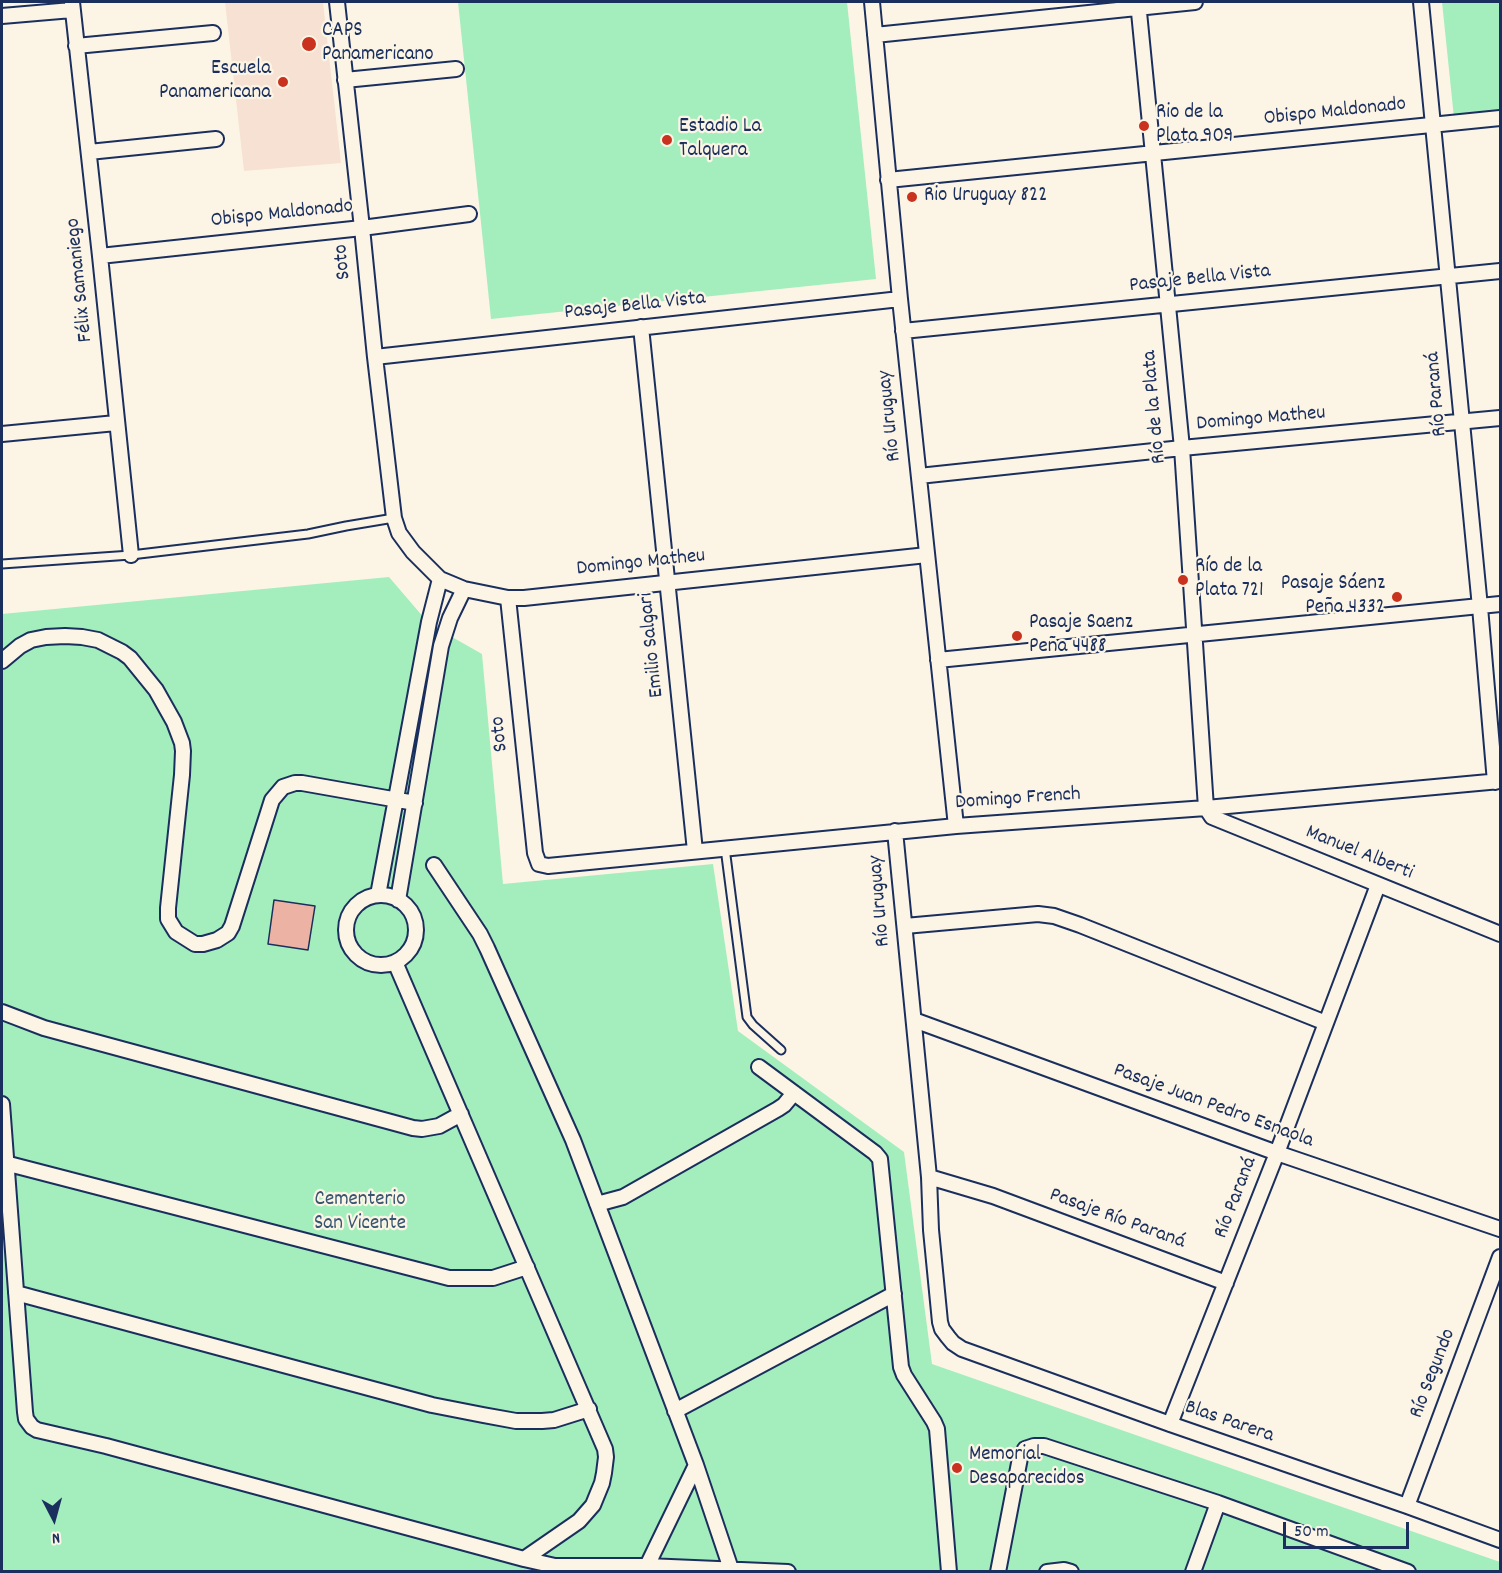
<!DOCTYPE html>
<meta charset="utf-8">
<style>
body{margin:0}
#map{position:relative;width:1502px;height:1573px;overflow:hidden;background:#fcf5e5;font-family:Dekko,sans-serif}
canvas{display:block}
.frame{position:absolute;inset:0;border:3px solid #1b2f5e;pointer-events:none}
.north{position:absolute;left:24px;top:1489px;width:60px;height:60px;-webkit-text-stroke:4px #fcf5e5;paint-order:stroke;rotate:174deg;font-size:16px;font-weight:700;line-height:24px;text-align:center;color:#1b2f5e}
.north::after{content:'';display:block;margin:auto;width:21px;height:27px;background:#1b2f5e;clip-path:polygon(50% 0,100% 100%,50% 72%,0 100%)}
.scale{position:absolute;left:1283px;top:1522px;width:126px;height:27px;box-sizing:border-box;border:3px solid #1b2f5e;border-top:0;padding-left:8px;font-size:18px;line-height:21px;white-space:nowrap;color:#1b2f5e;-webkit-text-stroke:4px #fcf5e5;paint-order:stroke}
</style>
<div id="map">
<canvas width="1502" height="1573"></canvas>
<div class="frame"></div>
<div class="north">N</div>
<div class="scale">50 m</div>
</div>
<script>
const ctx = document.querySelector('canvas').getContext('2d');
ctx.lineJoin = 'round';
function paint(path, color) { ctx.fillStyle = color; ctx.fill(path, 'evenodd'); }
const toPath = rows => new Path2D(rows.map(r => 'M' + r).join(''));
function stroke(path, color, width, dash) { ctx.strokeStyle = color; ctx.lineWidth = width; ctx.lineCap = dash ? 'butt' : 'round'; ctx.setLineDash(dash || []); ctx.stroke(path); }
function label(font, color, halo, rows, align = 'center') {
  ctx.font = font + ' Dekko,sans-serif'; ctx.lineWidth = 4.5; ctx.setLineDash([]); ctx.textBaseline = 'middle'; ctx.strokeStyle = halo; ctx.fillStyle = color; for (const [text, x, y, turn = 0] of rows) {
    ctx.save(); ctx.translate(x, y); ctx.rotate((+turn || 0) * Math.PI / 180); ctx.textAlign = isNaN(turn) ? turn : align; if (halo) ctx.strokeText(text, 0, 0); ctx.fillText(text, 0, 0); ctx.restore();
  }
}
const built = toPath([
 [225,2,323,2,341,163,244,171]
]);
const green = toPath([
 [458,2,847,2,876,279,491,319],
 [1442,2,1500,2,1500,113,1454,118],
 [389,577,425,619,445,633,482,654,503,884,713,864,738,1031,904,1152,932,1364,1500,1562,1500,1572,2,1572,2,614]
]);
const building = toPath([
 [274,900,315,906,308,950,268,944,274,900]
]);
const lane = toPath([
 [2,564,131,555,308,534,346,526,394,518],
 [725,848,747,1017,753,1025,781,1050]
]);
const street = toPath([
 [72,2,100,256,131,555],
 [337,2,362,228,375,357,394,518,399,533,413,552,440,579,464,589,508,598,524,598,927,555],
 [872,2,900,299,956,826],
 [1138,2,1182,448,1206,808,1212,817,1500,934],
 [1421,2,1480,607,1495,782],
 [2,16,72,10],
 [875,35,1195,2],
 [76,46,213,33],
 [345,80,456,69],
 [89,152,216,139],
 [888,180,1500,118],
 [100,256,362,228,469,214],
 [641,327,695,851],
 [903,331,1500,271],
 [375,357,900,299],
 [2,434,116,423],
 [919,476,1182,448,1500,418],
 [508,598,535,853,539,864,548,866,956,826,1206,808,1500,781],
 [938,660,1500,604],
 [2,661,20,646,31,640,46,637,65,636,82,637,98,640,122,652,130,658,156,690,174,722,182,743,183,751,182,775,168,908,168,919,176,932,195,944,203,944,217,940,228,933,232,926,272,800,283,787,295,783,302,783,415,803],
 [895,831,929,1177,931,1230,940,1322,942,1329,948,1337,953,1343,962,1349,1170,1424,1407,1506,1500,1540],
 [434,865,480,934,487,948,573,1140,696,1465,647,1566],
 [378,895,429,622,440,579],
 '346 930a35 35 0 1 1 70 0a35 35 0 1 1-70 0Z',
 [398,900,441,646,450,618,464,589],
 [905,926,1038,914,1054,916,1080,925,1326,1023],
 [2,1012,44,1028,413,1128,422,1129,439,1126,461,1114],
 [914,1020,1277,1153,1500,1229],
 [759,1067,875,1153,880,1159,901,1367,904,1375,934,1422,937,1429,949,1572],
 [2,1104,25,1412,26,1419,32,1427,37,1430,106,1446,524,1559,579,1521,593,1505,602,1483,604,1473,606,1457,605,1449,395,962],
 [5,1163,449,1278,493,1278,527,1267],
 [929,1177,993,1196,1226,1283],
 [597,1204,623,1197,778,1109,784,1105,794,1093],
 [16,1293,432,1405,483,1415,516,1421,542,1421,554,1420,589,1409],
 [675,1411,894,1294],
 [1170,1424,1277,1153,1378,885],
 [696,1465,732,1572],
 [1407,1506,1500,1257],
 [524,1559,555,1566,647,1566,788,1572],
 [998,1572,1020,1458,1025,1449,1034,1446,1044,1446,1218,1503,1408,1572],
 [1047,1572,1064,1570,1071,1572],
 [1193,1572,1218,1503]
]);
const markers = [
 [309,44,8,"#c8321e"],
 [283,82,6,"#c8321e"],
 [1144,126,6,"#c8321e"],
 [667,140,6,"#c8321e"],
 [912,197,6,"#c8321e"],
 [1183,580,6,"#c8321e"],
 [1397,597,6,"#c8321e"],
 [1017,636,6,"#c8321e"],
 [957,1468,6,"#c8321e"]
];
const poiNames = [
 ["CAPS",322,32],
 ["Panamericano",322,56],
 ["Escuela",271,70,"right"],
 ["Panamericana",271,94,"right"],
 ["Rio de la",1156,114],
 ["Plata 909",1156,138],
 ["Estadio La",679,128],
 ["Talquera",679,152],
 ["Rio Uruguay 822",924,197],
 ["Río de la",1195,568],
 ["Plata 721",1195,592],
 ["Pasaje Sáenz",1385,585,"right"],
 ["Peña 4332",1385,609,"right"],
 ["Pasaje Saenz",1029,624],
 ["Peña 4488",1029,648],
 ["Memorial",969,1456],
 ["Desaparecidos",969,1480]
];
const streetNames = [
 ["Obispo Maldonado",1335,113,-6],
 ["Obispo Maldonado",282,215,-6],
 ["Soto",344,262,-95],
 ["Félix Samaniego",81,280,-96],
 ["Pasaje Bella Vista",1200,280,-6],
 ["Pasaje Bella Vista",635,307,-6],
 ["Río Paraná",1438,394,-95],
 ["Río de la Plata",1156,407,-95],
 ["Río Uruguay",891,416,-96],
 ["Domingo Matheu",1261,420,-5],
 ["Domingo Matheu",641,564,-6],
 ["Emilio Salgari",653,645,-96],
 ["Soto",501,734,-96],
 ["Domingo French",1018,800,-4],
 ["Manuel Alberti",1359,854,22],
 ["Río Uruguay",881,901,-95],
 ["Pasaje Juan Pedro Esnaola",1213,1107,20],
 ["Río Paraná",1237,1198,-69],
 ["Pasaje Río Paraná",1117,1220,20],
 ["Río Segundo",1434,1374,-69],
 ["Blas Parera",1229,1423,19]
];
const parkNames = [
 ["Cementerio",360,1201],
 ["San Vicente",360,1225]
];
paint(built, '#f7e1d2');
paint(green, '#a4eebd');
paint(building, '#ecb3a5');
stroke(building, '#1b2f5e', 1.5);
stroke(lane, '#1b2f5e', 11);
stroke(street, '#1b2f5e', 18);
stroke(lane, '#fcf5e5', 7);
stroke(street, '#fcf5e5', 14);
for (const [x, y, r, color] of markers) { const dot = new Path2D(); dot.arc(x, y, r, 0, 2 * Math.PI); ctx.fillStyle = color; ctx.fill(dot); stroke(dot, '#fcf5e5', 2); }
label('21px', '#1b2f5e', '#fcf5e5', poiNames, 'left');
label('21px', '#1b2f5e', '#fcf5e5', streetNames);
label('21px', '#365571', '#fcf5e5', parkNames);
</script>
